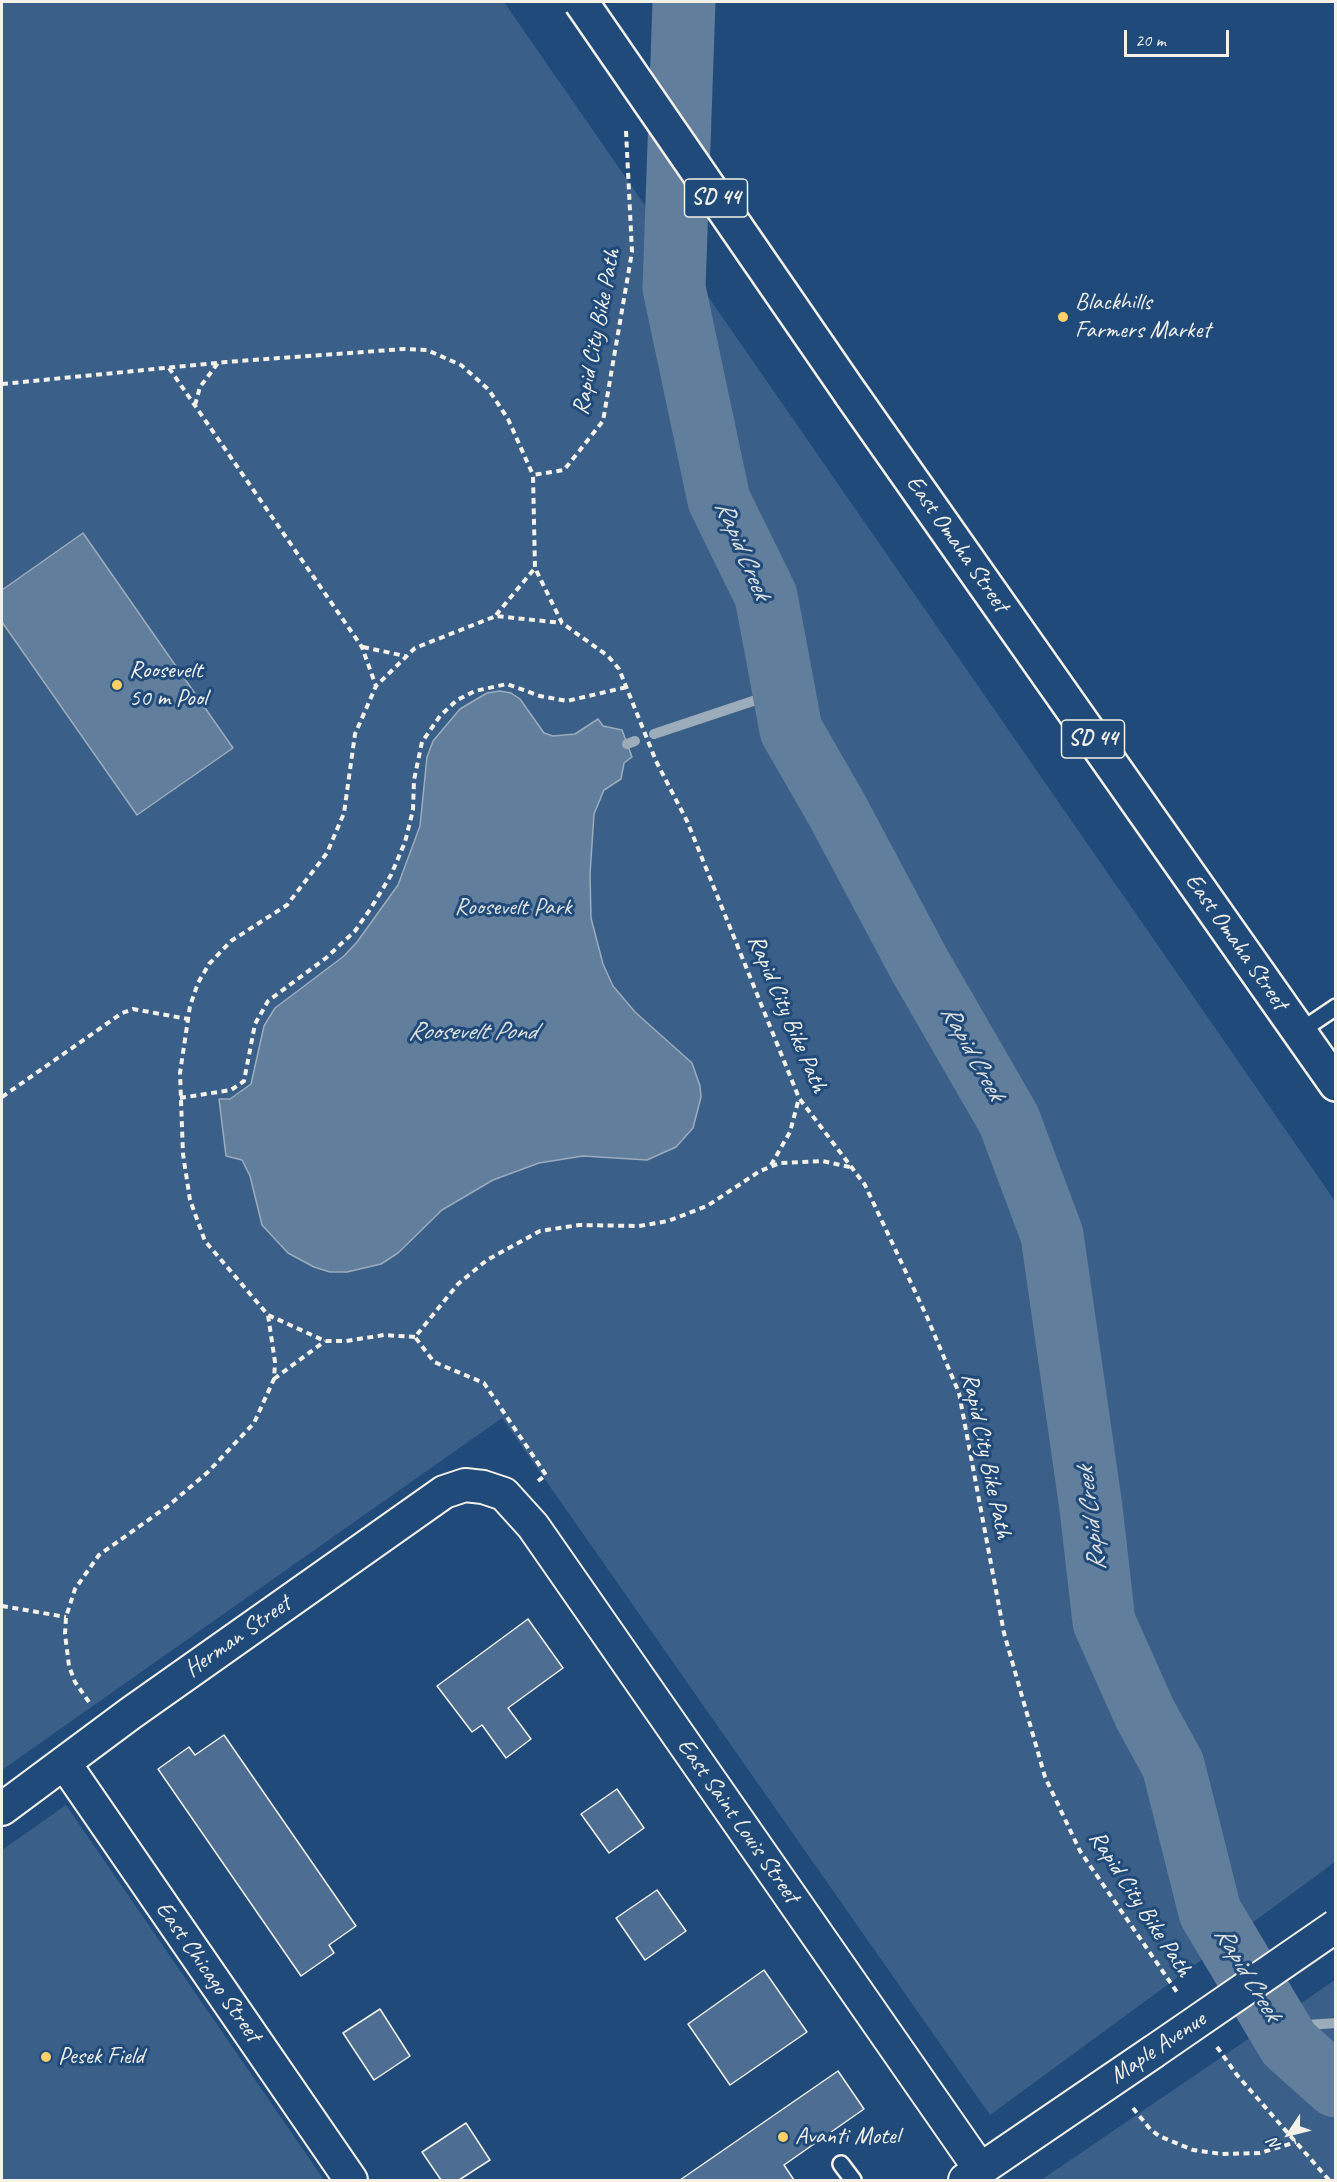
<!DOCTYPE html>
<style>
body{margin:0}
#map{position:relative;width:1337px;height:2182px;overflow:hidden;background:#1f4a7a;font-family:Caveat,sans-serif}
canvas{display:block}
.frame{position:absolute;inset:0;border:3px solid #f4f1e8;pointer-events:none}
.north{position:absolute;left:1259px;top:2104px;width:60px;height:60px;-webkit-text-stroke:4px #1f4a7a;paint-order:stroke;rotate:235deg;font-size:16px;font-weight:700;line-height:24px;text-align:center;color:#f4f1e8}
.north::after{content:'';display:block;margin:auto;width:21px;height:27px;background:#f4f1e8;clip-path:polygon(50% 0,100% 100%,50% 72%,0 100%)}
.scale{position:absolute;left:1124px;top:30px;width:105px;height:27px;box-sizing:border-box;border:3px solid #f4f1e8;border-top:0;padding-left:8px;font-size:18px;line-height:21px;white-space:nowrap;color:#f4f1e8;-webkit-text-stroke:4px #1f4a7a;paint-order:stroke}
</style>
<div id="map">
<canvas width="1337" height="2182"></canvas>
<div class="frame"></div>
<div class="north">N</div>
<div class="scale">20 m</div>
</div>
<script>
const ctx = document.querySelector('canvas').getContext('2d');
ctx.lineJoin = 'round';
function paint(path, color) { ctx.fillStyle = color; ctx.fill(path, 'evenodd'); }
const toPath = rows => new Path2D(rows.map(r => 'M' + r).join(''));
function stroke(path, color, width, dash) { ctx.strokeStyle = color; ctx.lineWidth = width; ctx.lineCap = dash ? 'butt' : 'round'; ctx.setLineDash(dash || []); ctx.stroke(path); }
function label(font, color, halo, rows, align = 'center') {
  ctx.font = font + ' Caveat,sans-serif'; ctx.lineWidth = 6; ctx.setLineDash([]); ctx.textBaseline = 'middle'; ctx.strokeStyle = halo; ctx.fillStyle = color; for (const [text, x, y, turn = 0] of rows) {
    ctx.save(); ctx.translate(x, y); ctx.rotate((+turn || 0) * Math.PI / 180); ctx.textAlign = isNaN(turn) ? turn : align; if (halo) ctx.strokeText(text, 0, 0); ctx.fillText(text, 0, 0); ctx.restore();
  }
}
const green = toPath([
 [2,2,504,2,1335,1201,1335,1862,990,2115,502,1418,2,1770],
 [66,1805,324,2180,2,2180,2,1850],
 [1335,1980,1335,2180,1041,2180]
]);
const water = toPath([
 [83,533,233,748,137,815,2,622,2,590,83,533],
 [500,691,511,693,520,699,544,733,553,736,575,734,598,719,603,726,622,730,632,757,624,763,621,779,604,790,594,814,590,874,591,918,603,964,613,986,635,1012,692,1063,700,1086,701,1097,693,1128,676,1147,647,1160,583,1156,539,1163,493,1180,442,1210,398,1253,381,1264,347,1272,330,1272,314,1267,288,1253,262,1225,250,1176,242,1160,226,1156,219,1099,230,1099,251,1084,264,1026,275,1008,344,956,357,942,398,885,420,826,427,757,433,741,460,709,487,693,500,691]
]);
const stream = toPath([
 [654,734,783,691],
 [627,744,635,741],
 [1279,2027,1336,2023]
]);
const river = toPath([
 [684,2,674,288,719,500,766,596,791,730,837,810,919,964,1009,1120,1052,1235,1091,1508,1104,1622,1145,1714,1173,1765,1210,1912,1289,2044,1336,2086]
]);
const building = toPath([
 [528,1619,563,1668,508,1708,531,1739,506,1758,482,1725,472,1732,437,1686,528,1619],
 [224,1735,356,1926,329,1945,334,1953,301,1976,158,1769,189,1747,195,1755,224,1735],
 [617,1789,644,1828,609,1853,581,1814,617,1789],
 [657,1890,686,1931,645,1960,616,1918,657,1890],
 [764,1970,807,2032,730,2085,688,2024,764,1970],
 [380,2009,410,2056,374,2080,343,2033,380,2009],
 [838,2071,864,2109,784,2165,794,2180,680,2180,838,2071],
 [466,2123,490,2160,459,2180,441,2180,422,2152,466,2123]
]);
const path = toPath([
 [626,131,632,252,603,421,564,470,533,475,535,568,562,623,608,656,619,669,656,761,687,821,799,1098,865,1185,927,1317,959,1393,1004,1633,1045,1777,1080,1851,1179,1995],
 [169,368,362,647,376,686],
 [2,384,226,362,404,349,427,350,461,365,489,390,508,419,533,475],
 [195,405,200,387,218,363],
 [496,615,535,568],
 [363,647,405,656],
 [2,1097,122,1013,133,1009,188,1019],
 [180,1098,231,1090,244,1081,255,1024,268,1001,326,958,355,931,371,908,391,875,405,842,413,810,414,780,422,742,440,716,457,700,475,691,507,684,540,696,567,701,627,687],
 [771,1165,790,1132,799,1098],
 [415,1337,384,1335,346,1341,325,1341,268,1315,205,1241,190,1200,183,1154,180,1073,190,1006,198,983,209,964,231,941,287,905,327,853,344,813,355,734,376,686,415,648,496,616,562,623],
 [274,1379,325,1341],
 [538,1481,546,1475,484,1383,434,1362,415,1337,458,1284,487,1260,540,1231,579,1225,639,1226,668,1221,707,1206,760,1171,780,1163,822,1161,850,1167],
 [2,1606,66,1617],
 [89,1702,75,1682,69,1666,65,1634,66,1617,75,1589,99,1555,168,1506,208,1472,254,1423,274,1379,275,1362,268,1315],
 [1217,2047,1237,2075,1329,2180],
 [1133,2108,1150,2129,1159,2136,1193,2150,1222,2154,1260,2153,1296,2142]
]);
const lane = toPath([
 [1299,1032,1336,1007],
 [841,2164,853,2180]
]);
const street = toPath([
 [65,1764,351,2180],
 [2,1809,131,1713,444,1492,465,1485,483,1487,504,1494,533,1526,980,2169],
 [965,2180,1153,2052]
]);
const primary = toPath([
 [851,394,1336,1084]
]);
const streetBridge = toPath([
 [1153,2052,1336,1926]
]);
const primaryBridge = toPath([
 [581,2,851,394]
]);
const markers = [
 [1063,317,6,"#ffd166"],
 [117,685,6,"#ffd166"],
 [46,2057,6,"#ffd166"],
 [783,2137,6,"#ffd166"]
];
const shields = [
 [716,198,63],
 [1093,739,63]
];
const shieldNames = [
 ["SD 44",716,198],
 ["SD 44",1093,739]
];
const poiNames = [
 ["Blackhills",1075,303],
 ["Farmers Market",1075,331],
 ["Roosevelt",129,671],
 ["50 m Pool",129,699],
 ["Pesek Field",58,2057],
 ["Avanti Motel",795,2137]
];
const streetNames = [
 ["Rapid City Bike Path",597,332,-79],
 ["East Omaha Street",957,544,55],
 ["East Omaha Street",1236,942,55],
 ["Rapid City Bike Path",787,1014,67],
 ["Rapid City Bike Path",986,1456,78],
 ["Herman Street",238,1637,-35],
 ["East Saint Louis Street",738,1821,55],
 ["Rapid City Bike Path",1140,1904,57],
 ["East Chicago Street",208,1972,55],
 ["Maple Avenue",1158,2048,-34]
];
const parkNames = [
 ["Roosevelt Park",513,908]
];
const waterNames = [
 ["Rapid Creek",742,550,67],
 ["Roosevelt Pond",472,1032],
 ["Rapid Creek",972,1053,61],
 ["Rapid Creek",1092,1519,-97],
 ["Rapid Creek",1247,1974,59]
];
paint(green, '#3a5f88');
paint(water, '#627e9d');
stroke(water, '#9cacbb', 1.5);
stroke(stream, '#9cacbb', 10);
stroke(river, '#627e9d', 63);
paint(building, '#4d6e92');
stroke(building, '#f4f1e8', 1.5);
stroke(lane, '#f4f1e8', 20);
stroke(street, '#f4f1e8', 36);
stroke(primary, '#f4f1e8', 38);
stroke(path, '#f4f1e8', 4, [6, 4.5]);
stroke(lane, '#1f4a7a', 15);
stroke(street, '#1f4a7a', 32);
stroke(primary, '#1f4a7a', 33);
stroke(streetBridge, '#f4f1e8', 36, []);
stroke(primaryBridge, '#f4f1e8', 38, []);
stroke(streetBridge, '#1f4a7a', 32);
stroke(primaryBridge, '#1f4a7a', 33);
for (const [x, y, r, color] of markers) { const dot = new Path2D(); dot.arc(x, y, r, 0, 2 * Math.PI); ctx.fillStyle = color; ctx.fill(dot); stroke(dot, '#1f4a7a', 2); }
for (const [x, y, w] of shields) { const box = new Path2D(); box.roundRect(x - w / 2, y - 19, w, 38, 4.5); ctx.fillStyle = '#1f4a7a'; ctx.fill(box); stroke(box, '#f4f1e8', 1.5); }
label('bold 22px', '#f4f1e8', null, shieldNames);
label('24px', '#f4f1e8', '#1f4a7a', poiNames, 'left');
label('24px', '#f4f1e8', '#1f4a7a', streetNames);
label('24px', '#e1e2de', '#1f4a7a', parkNames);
label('italic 26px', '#dee0dd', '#1f4a7a', waterNames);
</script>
